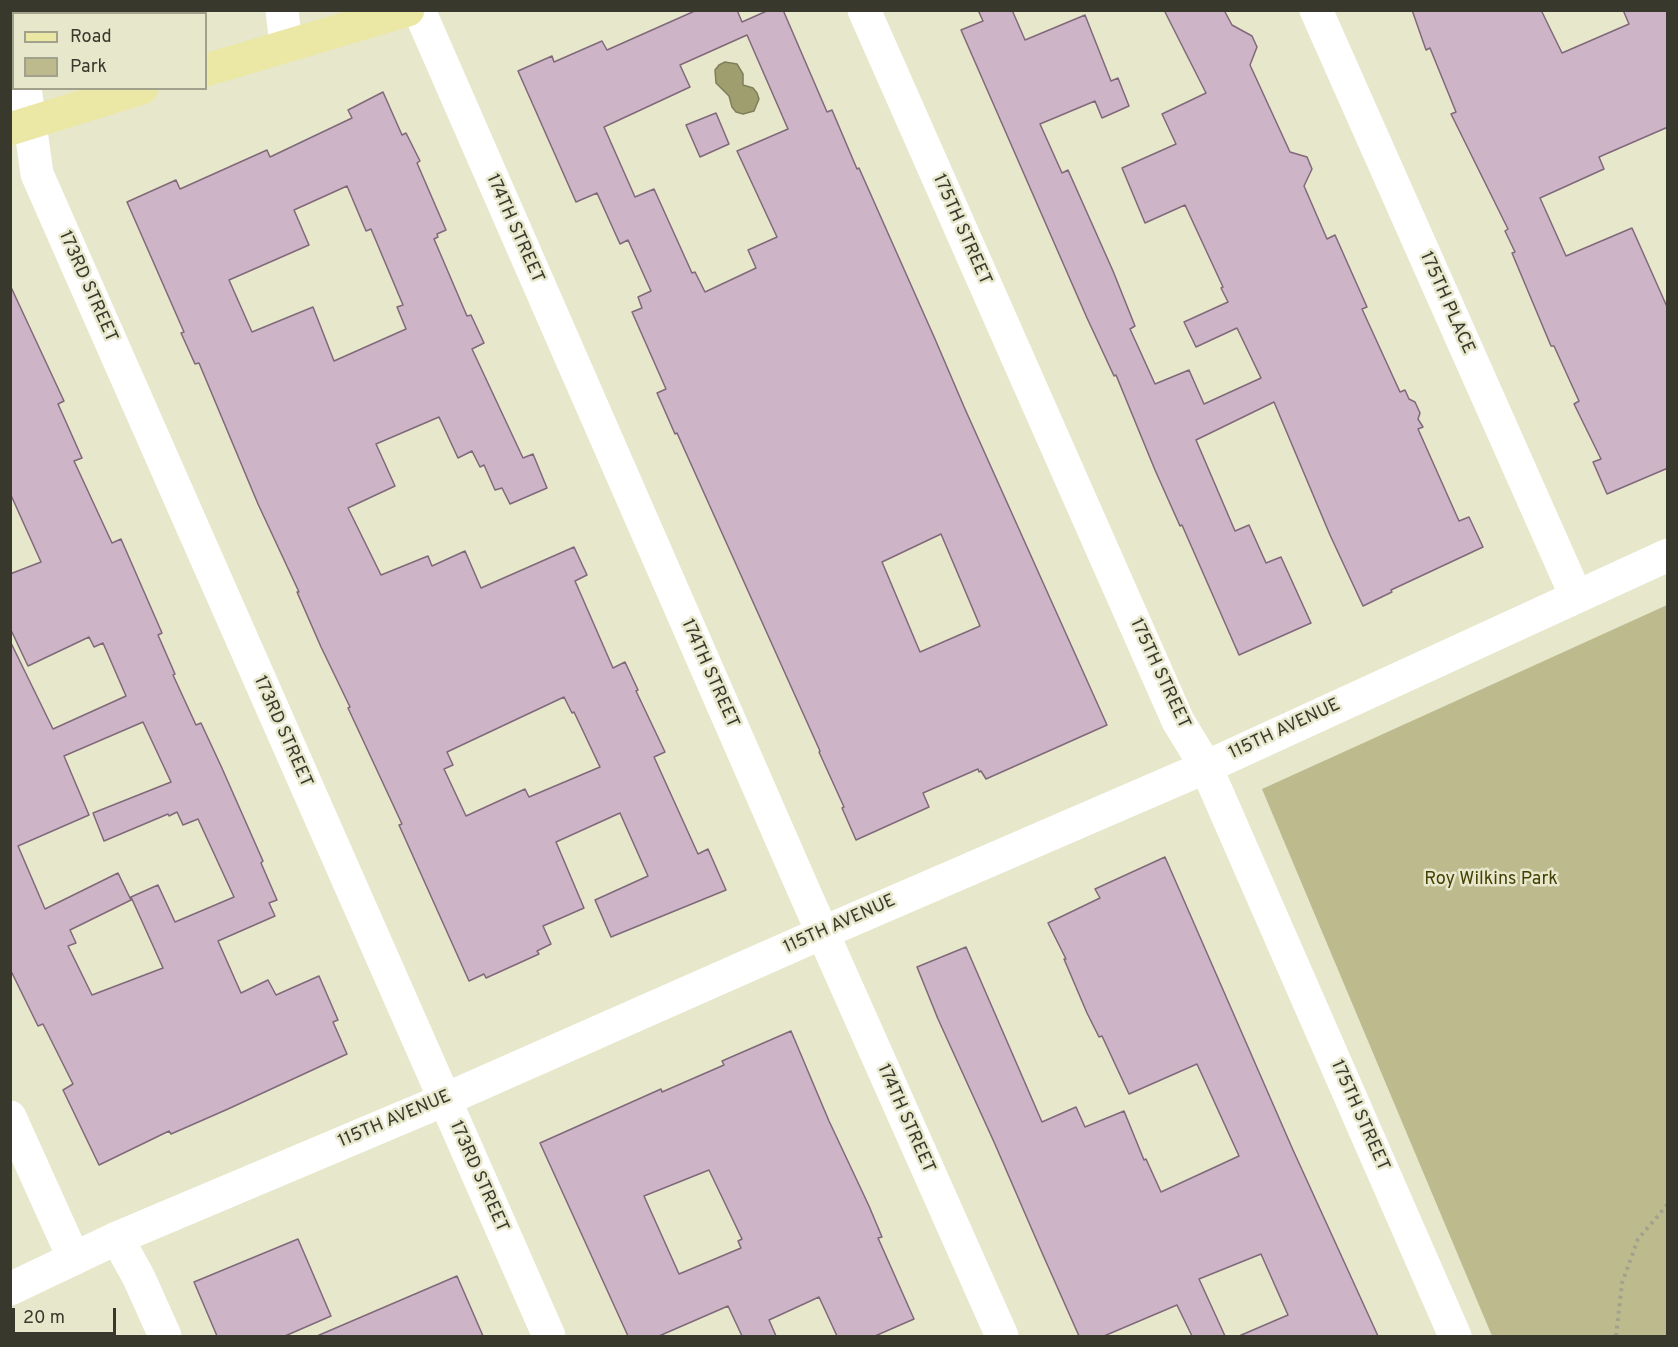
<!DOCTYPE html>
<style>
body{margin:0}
#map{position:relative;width:1678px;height:1347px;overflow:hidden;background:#e7e7cb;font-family:Overpass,sans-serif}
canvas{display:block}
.frame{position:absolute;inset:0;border:12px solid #38382d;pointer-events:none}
.legend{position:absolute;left:12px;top:12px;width:195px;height:78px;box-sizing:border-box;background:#e7e7cb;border:2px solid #a1a18c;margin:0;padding:8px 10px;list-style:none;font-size:18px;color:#38382d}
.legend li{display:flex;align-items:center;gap:12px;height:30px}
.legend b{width:30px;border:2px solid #a1a18c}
.scale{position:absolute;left:12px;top:1308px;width:104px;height:27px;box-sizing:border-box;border:3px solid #38382d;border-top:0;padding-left:8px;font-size:18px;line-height:21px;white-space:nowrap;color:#38382d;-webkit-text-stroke:4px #e7e7cb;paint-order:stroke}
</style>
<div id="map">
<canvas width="1678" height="1347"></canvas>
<div class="frame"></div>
<ul class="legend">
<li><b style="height:8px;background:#ebe7a5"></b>Road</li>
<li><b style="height:16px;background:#bdbb8e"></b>Park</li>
</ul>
<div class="scale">20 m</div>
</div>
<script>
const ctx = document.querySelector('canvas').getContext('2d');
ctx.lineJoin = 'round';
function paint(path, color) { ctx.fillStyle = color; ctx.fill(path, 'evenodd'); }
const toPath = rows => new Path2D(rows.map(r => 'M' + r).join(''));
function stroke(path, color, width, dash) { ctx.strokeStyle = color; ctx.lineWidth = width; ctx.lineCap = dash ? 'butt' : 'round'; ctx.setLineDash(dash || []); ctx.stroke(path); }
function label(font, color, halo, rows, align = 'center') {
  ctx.font = font + ' Overpass,sans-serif'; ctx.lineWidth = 5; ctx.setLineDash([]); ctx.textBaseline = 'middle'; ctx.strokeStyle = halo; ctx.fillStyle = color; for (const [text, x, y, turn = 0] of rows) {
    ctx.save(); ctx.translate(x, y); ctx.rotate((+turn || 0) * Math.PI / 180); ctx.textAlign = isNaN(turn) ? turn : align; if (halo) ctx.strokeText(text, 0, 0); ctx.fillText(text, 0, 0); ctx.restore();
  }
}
const green = toPath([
 [1667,605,1667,1336,1492,1336,1262,789]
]);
const water = toPath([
 [725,62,737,64,743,74,743,85,753,88,757,93,759,99,754,111,743,114,736,112,732,107,729,96,716,83,715,70,719,65,725,62]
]);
const building = toPath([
 [697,10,737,10,742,22,769,10,783,10,827,112,832,110,857,169,859,168,935,339,965,409,1107,725,986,779,981,771,979,772,978,769,923,793,929,807,856,840,842,808,844,807,819,752,820,751,677,433,675,434,657,393,666,389,632,312,642,308,638,297,651,291,628,240,620,244,597,193,576,202,518,71,552,56,554,62,602,41,607,50,697,10],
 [747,35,788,129,737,151,777,237,748,250,756,268,705,292,695,272,692,273,654,189,635,197,604,127,690,87,680,65,747,35],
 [941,534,980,626,920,652,882,562,941,534],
 [978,10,1012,10,1025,40,1085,15,1111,81,1118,78,1129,106,1102,118,1095,101,1040,124,1062,173,1068,170,1113,271,1135,326,1130,329,1155,384,1189,370,1204,404,1261,378,1237,328,1196,347,1184,322,1228,302,1221,288,1223,287,1185,205,1145,223,1122,168,1176,144,1162,114,1206,93,1164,10,1224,10,1232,25,1252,36,1257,47,1250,65,1290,152,1307,157,1312,169,1304,186,1327,239,1335,235,1367,307,1362,309,1400,392,1405,390,1409,399,1415,402,1420,413,1418,419,1423,427,1418,429,1459,521,1469,517,1483,547,1391,590,1392,592,1363,606,1330,535,1274,402,1196,440,1235,531,1249,525,1266,563,1281,557,1311,623,1239,655,1182,525,1180,526,1155,470,1116,375,1114,376,1087,318,961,30,983,21,978,10],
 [1412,10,1541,10,1562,53,1629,24,1623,10,1668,10,1668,127,1599,157,1604,169,1540,198,1566,256,1632,228,1668,309,1668,468,1607,494,1593,462,1601,459,1574,404,1579,401,1554,346,1551,346,1512,253,1515,252,1505,231,1508,229,1451,114,1456,112,1430,48,1426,50,1412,10],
 [383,92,402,135,406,133,420,161,417,163,446,230,437,234,438,237,434,239,467,316,471,315,484,343,472,349,523,458,533,454,547,488,510,504,502,488,495,490,484,465,480,467,472,451,458,458,439,417,376,444,395,486,348,508,381,575,428,556,432,566,465,551,481,588,574,547,587,575,575,581,613,668,625,662,638,690,636,691,665,752,654,757,698,854,708,849,726,890,611,937,595,900,648,876,620,813,556,842,584,908,543,926,551,944,537,951,539,954,486,978,484,974,469,981,399,825,402,824,348,708,350,707,321,647,297,592,299,592,258,504,199,363,195,364,181,333,184,332,127,202,176,180,180,189,267,150,270,157,352,118,348,110,383,92],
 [347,186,366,231,371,229,403,305,397,307,406,329,334,361,313,307,252,332,229,280,309,245,294,210,347,186],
 [564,697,572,713,574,712,600,767,529,797,525,789,466,816,444,769,453,765,447,752,564,697],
 [716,113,729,144,700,157,686,125,716,113],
 [10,285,64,401,58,404,82,458,74,461,112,543,121,539,162,633,158,635,175,674,173,675,196,725,201,723,221,766,263,861,261,863,277,900,269,903,275,916,218,941,241,993,268,980,276,995,319,976,338,1020,333,1022,347,1054,228,1109,171,1134,169,1131,99,1165,63,1090,73,1084,43,1024,38,1026,10,969,10,641,53,729,126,696,103,643,94,647,89,637,28,666,10,628,10,574,41,562,10,493,10,285],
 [143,722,171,782,93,813,104,841,168,814,169,816,177,812,183,825,198,819,234,897,175,922,158,885,131,897,163,968,92,995,68,946,76,943,70,930,131,900,118,873,45,909,18,846,89,815,64,756,143,722],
 [1165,857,1293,1150,1378,1336,1239,1336,1288,1315,1261,1254,1199,1279,1225,1336,1192,1336,1177,1305,1104,1336,1079,1336,1043,1255,994,1142,938,1019,917,967,966,947,1042,1122,1076,1107,1085,1127,1124,1111,1144,1160,1146,1159,1161,1192,1239,1156,1197,1064,1129,1094,1102,1036,1099,1037,1087,1013,1064,959,1066,959,1048,923,1100,898,1095,889,1165,857],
 [791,1031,829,1121,869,1206,882,1237,878,1238,914,1319,875,1336,837,1336,819,1297,769,1320,776,1336,742,1336,728,1306,659,1336,628,1336,540,1143,661,1089,662,1092,724,1065,722,1061,791,1031],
 [709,1170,742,1239,738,1241,741,1248,679,1274,644,1196,709,1170],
 [298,1239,331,1316,285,1336,217,1336,194,1282,298,1239],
 [457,1276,483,1336,317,1336,457,1276]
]);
const path = toPath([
 [1616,1336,1622,1283,1638,1239,1668,1204]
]);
const minor = toPath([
 [12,10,14,21],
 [282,10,286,46],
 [419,10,804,891,1002,1336],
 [864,10,1178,721,1206,767,1455,1336],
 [1316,10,1576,596],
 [74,14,78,10],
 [25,88,37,174,549,1336],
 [10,1117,74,1259],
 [117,1238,139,1278,165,1336],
 [10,1289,117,1238,444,1100,822,933,1206,767,1668,555]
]);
const major = toPath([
 [206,70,408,10],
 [10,129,142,88]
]);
const streetNames = [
 ["174TH STREET",514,229,66],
 ["175TH STREET",961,230,66],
 ["173RD STREET",87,287,66],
 ["175TH PLACE",1446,303,66],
 ["174TH STREET",709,674,66],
 ["175TH STREET",1159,674,65],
 ["115TH AVENUE",1285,730,-25],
 ["173RD STREET",282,732,66],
 ["115TH AVENUE",840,925,-24],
 ["175TH STREET",1359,1116,66],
 ["174TH STREET",905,1119,66],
 ["115TH AVENUE",395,1120,-23],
 ["173RD STREET",478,1177,66]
];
const parkNames = [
 ["Roy Wilkins Park",1491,880]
];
paint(green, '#bdbb8e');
paint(water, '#9f9e6f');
stroke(water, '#807f5b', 1.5);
paint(building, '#cdb4c7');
stroke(building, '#7f697a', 1.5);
stroke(path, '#a2a28c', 4, [3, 4.5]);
stroke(minor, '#fff', 33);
stroke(major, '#ebe7a5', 33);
label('18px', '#38382d', '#e7e7cb', streetNames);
label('18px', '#434003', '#e7e7cb', parkNames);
</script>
